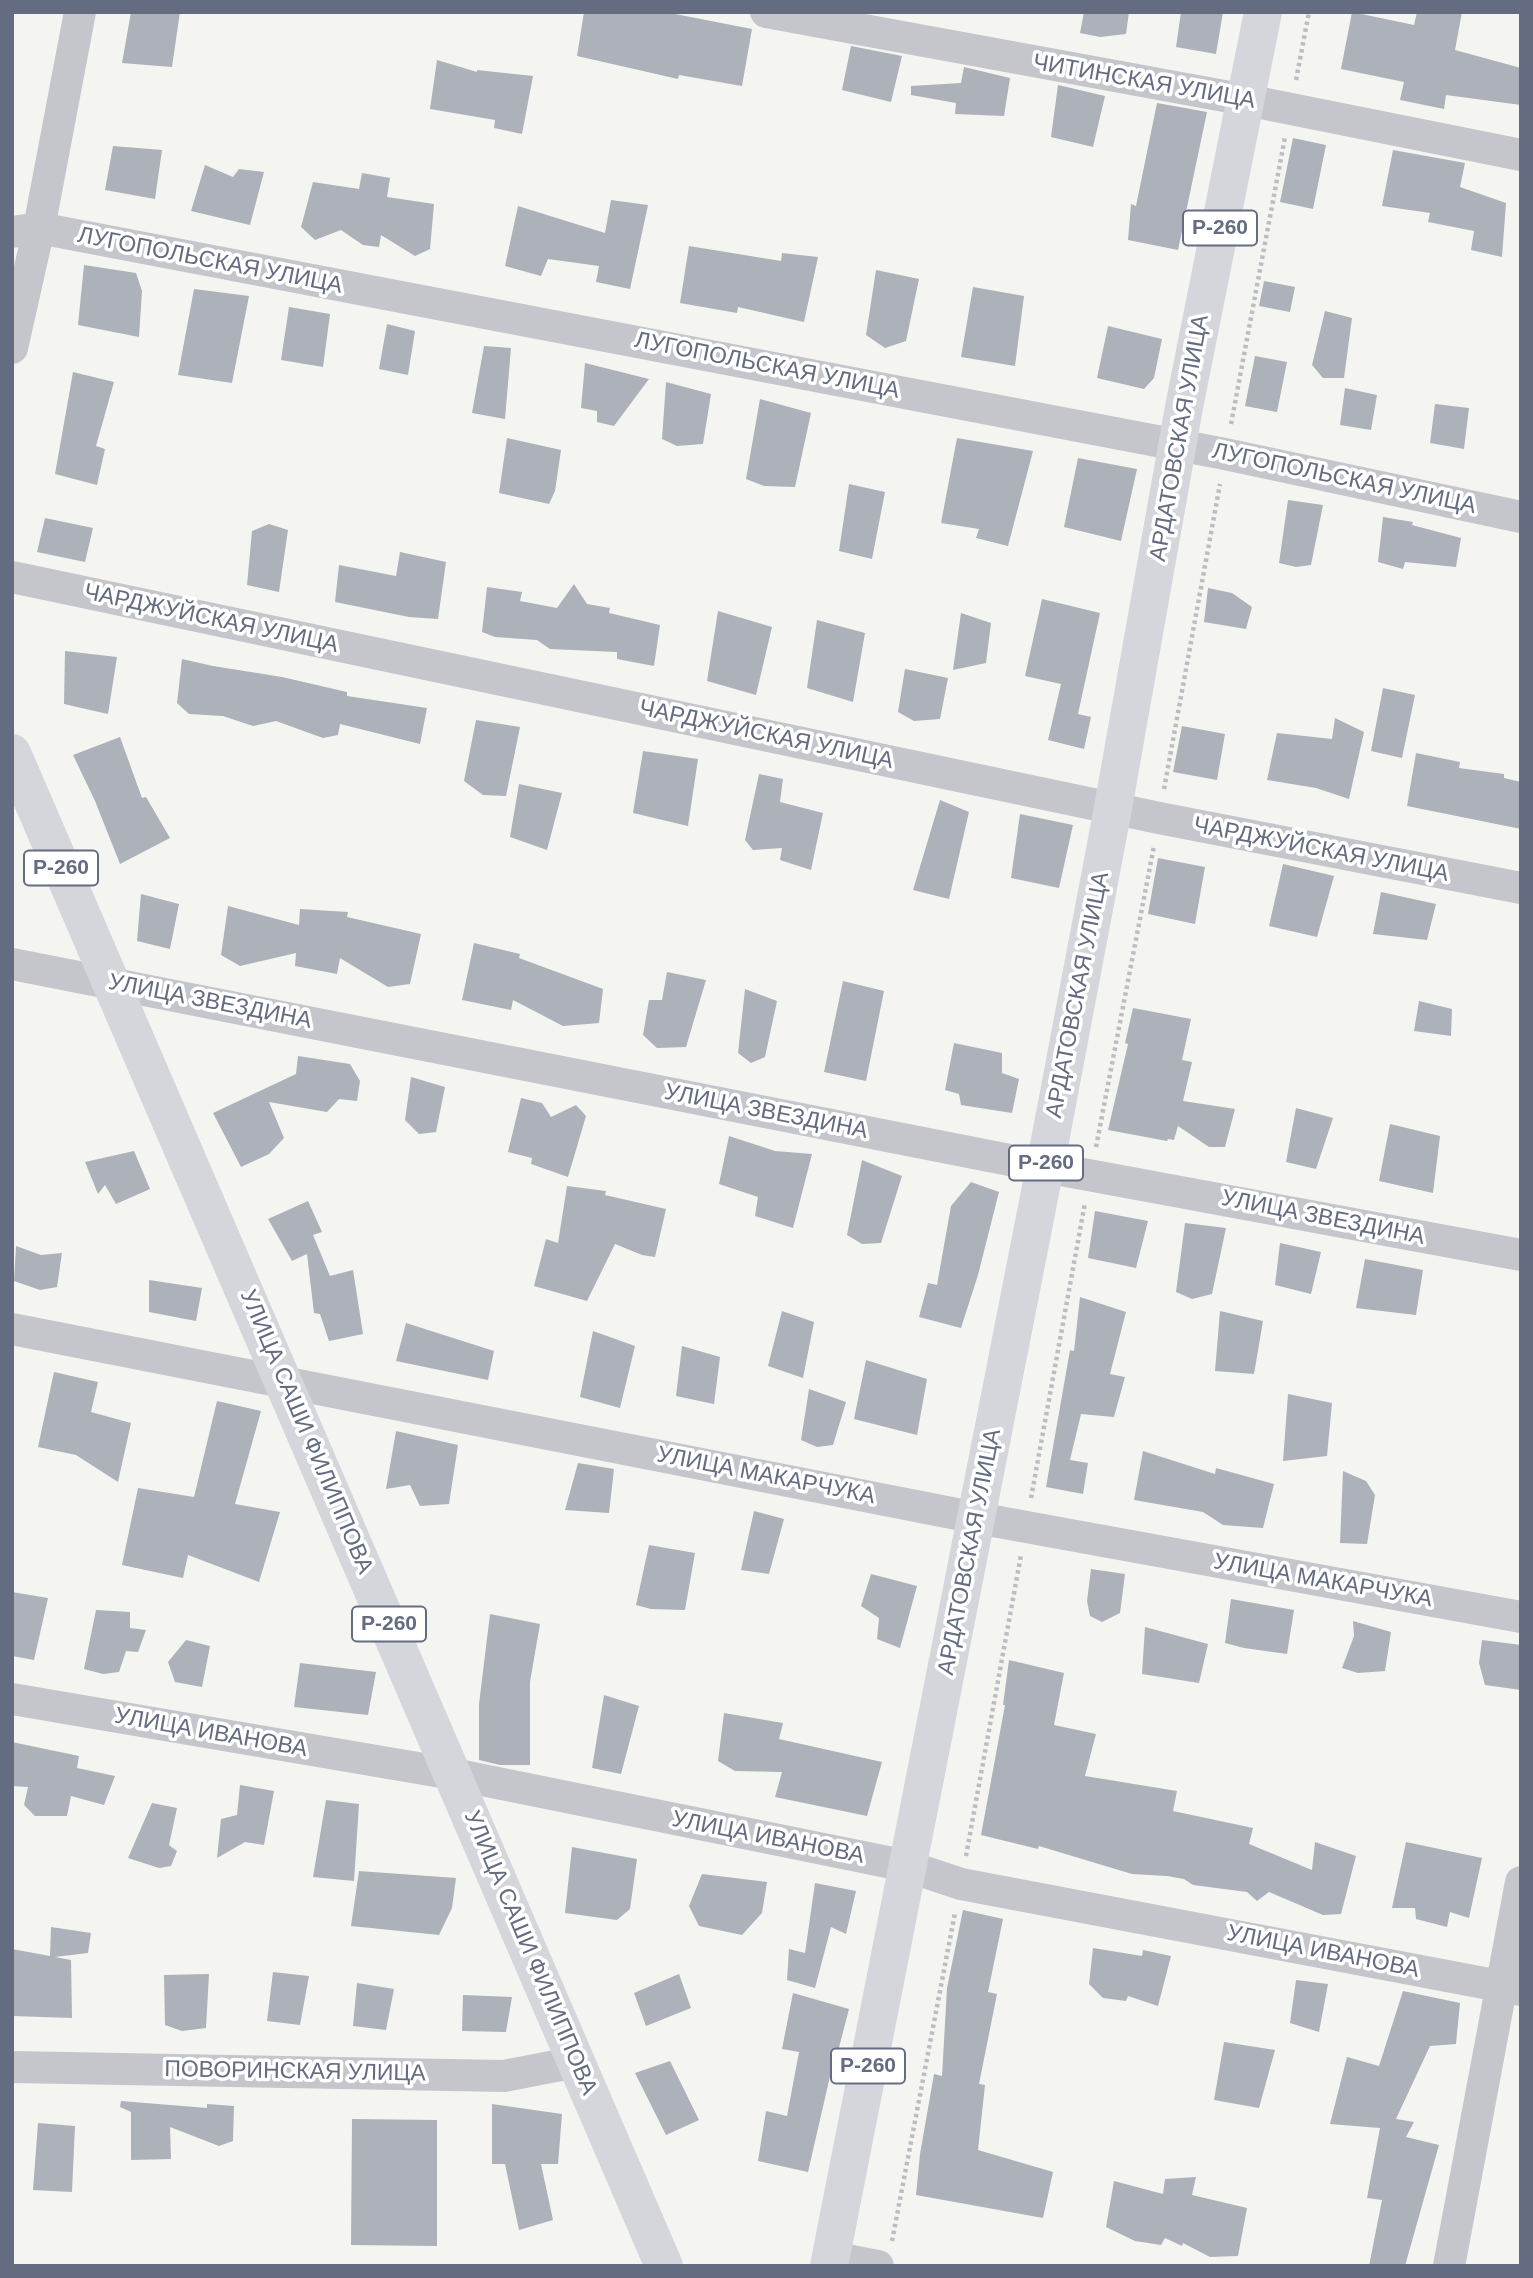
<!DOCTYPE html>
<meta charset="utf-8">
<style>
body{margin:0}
#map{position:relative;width:1533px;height:2278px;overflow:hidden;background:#f4f5f1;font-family:Helvetica,sans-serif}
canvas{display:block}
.frame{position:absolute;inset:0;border:14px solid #646c81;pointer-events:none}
</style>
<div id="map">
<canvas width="1533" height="2278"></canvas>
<div class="frame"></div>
</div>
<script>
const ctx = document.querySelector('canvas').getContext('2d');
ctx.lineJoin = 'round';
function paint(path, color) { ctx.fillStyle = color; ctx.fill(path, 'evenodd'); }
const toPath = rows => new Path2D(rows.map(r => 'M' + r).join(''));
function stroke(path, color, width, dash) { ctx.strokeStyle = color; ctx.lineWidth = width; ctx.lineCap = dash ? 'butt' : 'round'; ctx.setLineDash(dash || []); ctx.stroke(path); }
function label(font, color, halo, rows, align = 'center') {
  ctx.font = font + ' Helvetica,sans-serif'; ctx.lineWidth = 7; ctx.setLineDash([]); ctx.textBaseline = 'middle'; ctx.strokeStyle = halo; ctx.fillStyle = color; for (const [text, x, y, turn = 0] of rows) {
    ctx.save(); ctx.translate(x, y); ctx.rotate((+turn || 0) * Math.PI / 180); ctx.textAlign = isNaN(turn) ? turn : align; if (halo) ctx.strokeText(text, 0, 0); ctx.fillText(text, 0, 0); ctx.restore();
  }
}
const building = toPath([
 [131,12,180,12,172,67,122,63],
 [584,12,665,12,752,29,742,86,679,75,678,79,577,56],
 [1084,12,1129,12,1126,34,1100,37,1080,33],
 [1181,12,1223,12,1216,54,1176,47],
 [1352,12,1414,25,1417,12,1462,12,1455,50,1521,68,1521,105,1446,95,1444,109,1400,100,1404,82,1341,69],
 [851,46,902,56,891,102,842,90],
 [437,60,477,72,477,70,533,76,522,134,494,128,495,120,430,109],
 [964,67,1010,78,1004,116,955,114,956,103,911,95,911,86,961,83],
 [1058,85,1105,96,1093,147,1051,137],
 [1157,103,1207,112,1178,250,1128,240,1131,204,1136,206],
 [1293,138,1326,145,1313,209,1280,202],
 [113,146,162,150,155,199,105,190],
 [1393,150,1465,163,1460,187,1506,203,1502,257,1471,250,1474,231,1428,222,1430,213,1382,206],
 [205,165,233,177,239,169,264,172,250,225,191,211],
 [362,173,390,178,387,197,434,204,430,249,415,256,381,235,379,247,363,245,341,230,315,240,301,227,313,182,359,189],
 [611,200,648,205,630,289,596,282,599,266,548,259,541,276,505,266,518,206,605,233],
 [689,246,781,261,782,253,818,257,804,322,738,307,737,313,680,303],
 [84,265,136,273,142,291,139,337,78,325],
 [876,270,919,279,906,341,885,348,866,335],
 [1264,281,1295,287,1290,312,1259,306],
 [973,287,1024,296,1015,366,961,357],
 [194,289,249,296,232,383,178,375],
 [289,307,330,314,323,367,281,360],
 [1325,311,1352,318,1344,378,1323,378,1312,365],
 [387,324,415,331,408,375,379,369],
 [1108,326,1162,339,1154,378,1144,389,1097,378],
 [484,346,511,348,505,419,472,413],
 [1255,356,1287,362,1277,412,1245,406],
 [585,363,649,379,614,426,597,422,597,411,581,408],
 [73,372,114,382,96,446,105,449,97,485,55,474],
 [666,382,711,394,703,444,677,446,662,439],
 [1345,388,1377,395,1371,430,1340,425],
 [760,399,811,413,795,487,764,486,746,479],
 [1435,404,1469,408,1464,449,1430,443],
 [507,438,561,450,555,491,549,504,499,493],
 [957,438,1033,451,1008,546,976,538,979,529,941,523],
 [1078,458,1137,469,1121,541,1064,527],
 [849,484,885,492,872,559,839,551],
 [1288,500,1323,505,1311,565,1296,567,1279,563],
 [1383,517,1413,522,1412,525,1461,538,1456,567,1405,562,1403,569,1378,562],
 [45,518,93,528,85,562,37,552],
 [269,524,288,530,279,592,247,585,252,531],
 [400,552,446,562,438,619,409,617,335,602,339,565,396,576],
 [574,584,587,604,610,608,609,613,660,625,654,666,617,659,617,652,550,649,537,640,495,637,482,632,487,587,522,592,520,601,557,608],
 [1208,588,1232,593,1252,607,1246,629,1204,622],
 [1042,599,1100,613,1078,714,1091,717,1084,749,1048,740,1061,684,1025,676],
 [718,611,772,627,756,695,707,681],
 [961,613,991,623,986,663,953,670],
 [817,620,865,633,853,702,807,688],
 [65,651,117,657,108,714,64,704],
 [182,659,213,666,282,677,347,692,347,696,427,708,420,744,340,724,338,735,323,738,276,721,253,726,223,716,189,714,177,703],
 [905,669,948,678,940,719,914,721,898,712],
 [1383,688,1415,695,1402,758,1371,751],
 [1335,718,1364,732,1349,799,1316,788,1267,780,1277,733,1332,739],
 [476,720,520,727,506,796,483,795,464,781],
 [1182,726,1225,734,1217,780,1173,772],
 [120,737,142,798,146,797,170,838,120,864,95,801,73,755],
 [643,751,698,759,688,826,633,813],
 [1416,753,1460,762,1459,768,1504,774,1504,778,1521,782,1521,829,1407,806],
 [759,774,783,779,780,802,823,813,811,870,780,860,782,848,753,850,745,840],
 [519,784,562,793,547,850,510,837],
 [940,800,969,812,949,899,913,890],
 [1020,814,1073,825,1059,888,1011,878],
 [1158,858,1205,867,1195,924,1148,914],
 [1283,864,1334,876,1317,937,1269,926],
 [1381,892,1436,904,1427,940,1373,934],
 [141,894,179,904,170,949,137,941],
 [228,906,299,925,300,909,348,912,347,917,421,934,410,984,388,987,340,958,337,974,295,966,296,953,240,966,221,955],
 [474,943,520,954,519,958,603,989,599,1023,563,1026,513,1000,511,1010,462,1000],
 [667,972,706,980,686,1047,657,1048,643,1035,649,1000,662,1000],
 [843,981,884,991,866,1081,824,1072],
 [745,989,777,1001,765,1057,751,1063,738,1053],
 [1419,1001,1452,1009,1451,1036,1414,1031],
 [1133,1008,1191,1019,1182,1060,1192,1062,1183,1101,1235,1109,1225,1147,1209,1147,1178,1126,1174,1140,1168,1139,1167,1141,1108,1130,1128,1044,1125,1043],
 [954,1043,1002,1053,1002,1073,1019,1079,1012,1113,961,1105,959,1094,945,1090],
 [298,1056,350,1064,360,1081,357,1101,339,1099,327,1112,269,1102,284,1138,269,1154,241,1167,213,1113,296,1074],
 [411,1077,445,1087,436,1132,419,1134,405,1120],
 [521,1098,542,1103,551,1117,576,1105,586,1116,568,1177,531,1164,532,1158,508,1152],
 [1296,1108,1333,1118,1316,1169,1286,1162],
 [1390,1124,1440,1136,1433,1193,1379,1181],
 [729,1136,775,1151,812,1154,793,1228,755,1216,758,1197,719,1184],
 [134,1151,150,1189,116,1204,105,1185,98,1194,85,1162],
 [862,1160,902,1176,881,1243,862,1244,847,1235],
 [971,1182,999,1192,978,1275,961,1328,919,1317,928,1283,937,1285,951,1206],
 [567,1186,606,1191,605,1195,666,1209,655,1257,642,1255,615,1244,587,1301,534,1286,546,1239,558,1243],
 [308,1201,322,1232,313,1235,330,1276,353,1270,363,1334,329,1341,320,1314,314,1313,307,1254,292,1261,268,1219],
 [1095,1211,1148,1221,1136,1268,1088,1258],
 [1185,1223,1226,1228,1212,1294,1192,1299,1176,1292],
 [1280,1243,1321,1252,1311,1294,1275,1285],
 [16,1246,41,1255,62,1253,57,1287,40,1290,14,1281],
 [1365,1259,1423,1270,1416,1315,1356,1308],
 [149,1280,202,1288,196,1321,149,1312],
 [1080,1297,1126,1312,1110,1374,1125,1377,1114,1417,1081,1414,1070,1460,1088,1463,1083,1494,1046,1487,1070,1350,1074,1351],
 [782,1311,814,1322,803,1378,768,1366],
 [1220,1311,1263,1321,1254,1374,1215,1371],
 [406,1323,494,1351,488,1380,396,1361],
 [593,1331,635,1346,620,1408,580,1397],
 [682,1346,720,1357,714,1404,676,1396],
 [866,1360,927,1379,917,1435,854,1419],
 [54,1372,98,1382,91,1412,131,1423,118,1482,76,1455,38,1447],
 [809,1389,846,1402,833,1445,817,1447,801,1440],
 [1288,1394,1332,1403,1327,1456,1283,1461],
 [217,1401,261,1411,235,1504,280,1512,259,1582,188,1555,183,1578,122,1565,138,1488,194,1497],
 [396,1431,458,1445,449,1504,420,1506,410,1485,386,1489],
 [1143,1451,1215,1474,1216,1468,1274,1484,1263,1528,1223,1525,1203,1512,1134,1500],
 [578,1463,614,1469,609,1513,565,1510],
 [1343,1471,1366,1481,1375,1495,1367,1544,1340,1543],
 [754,1511,784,1519,769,1574,741,1570],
 [649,1545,695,1553,685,1610,651,1609,636,1605],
 [1091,1569,1125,1574,1120,1613,1102,1622,1090,1616,1087,1601],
 [871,1574,917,1586,900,1648,877,1639,879,1618,861,1606],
 [12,1592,48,1598,34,1660,12,1656],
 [1231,1599,1294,1610,1287,1654,1244,1648,1225,1643],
 [96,1610,130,1612,130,1628,146,1630,138,1652,126,1651,119,1672,103,1674,84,1669],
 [490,1614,540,1624,530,1682,530,1765,500,1765,479,1760,479,1704],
 [1353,1621,1391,1632,1385,1671,1358,1673,1342,1668,1354,1636],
 [1145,1627,1208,1644,1199,1683,1142,1674],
 [186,1640,210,1646,202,1687,175,1682,168,1662],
 [1482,1640,1521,1645,1521,1690,1485,1685,1479,1663],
 [1009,1660,1064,1673,1054,1725,1096,1734,1085,1776,1177,1791,1173,1811,1253,1828,1249,1844,1312,1870,1315,1842,1356,1856,1341,1914,1323,1915,1269,1892,1257,1901,1247,1892,1193,1885,1184,1879,1167,1876,1132,1874,1039,1846,1038,1849,981,1835,1005,1705,1003,1705],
 [300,1663,376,1672,368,1715,294,1707],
 [604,1695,639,1706,621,1774,592,1768],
 [724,1713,783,1723,779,1739,882,1762,867,1816,775,1797,782,1772,735,1771,718,1761],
 [12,1742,79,1756,77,1768,115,1776,104,1805,71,1796,67,1816,35,1816,24,1805,28,1787,12,1786],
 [240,1785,274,1791,264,1845,245,1842,217,1858,221,1819,237,1815],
 [326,1800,359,1804,354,1881,313,1877],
 [152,1803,177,1808,169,1845,177,1851,171,1866,159,1868,128,1858],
 [1406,1842,1482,1858,1469,1918,1450,1912,1447,1927,1416,1919,1415,1908,1392,1908],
 [572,1847,637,1859,630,1909,617,1920,565,1913],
 [359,1871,456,1878,452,1908,439,1935,351,1926],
 [702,1874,767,1882,762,1913,742,1935,699,1926,689,1906],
 [815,1883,856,1891,846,1934,831,1927,815,1988,787,1980,789,1949,805,1953],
 [963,1910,1003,1919,988,1992,997,1994,979,2084,985,2085,978,2150,1053,2172,1043,2218,916,2195,920,2154,934,2074,942,2076,947,1988],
 [51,1927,91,1933,88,1953,55,1957,71,1960,72,2018,12,2016,12,1949,50,1956],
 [1093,1948,1142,1956,1143,1950,1171,1956,1158,2006,1128,1996,1126,2001,1103,1998,1089,1984],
 [273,1972,309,1976,300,2025,267,2021],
 [209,1974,206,2028,182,2031,165,2025,164,1975],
 [679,1974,691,2008,646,2026,634,1993],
 [1296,1980,1328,1984,1319,2032,1290,2023],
 [357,1983,394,1989,386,2030,353,2026],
 [1403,1991,1460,2003,1456,2044,1430,2046,1396,2119,1414,2122,1406,2137,1439,2145,1405,2266,1369,2266,1382,2200,1367,2198,1380,2128,1330,2124,1347,2057,1379,2066],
 [793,1993,849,2009,836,2059,834,2059,808,2172,758,2161,766,2111,787,2116,799,2052,782,2049],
 [463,1995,512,1997,506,2032,462,2031],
 [1224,2042,1275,2050,1259,2108,1214,2100],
 [670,2061,699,2120,666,2135,635,2073],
 [121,2101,207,2108,207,2104,234,2106,233,2141,219,2146,170,2127,171,2159,131,2160,131,2112,120,2107],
 [492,2104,562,2114,558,2164,541,2164,553,2220,519,2230,505,2164,492,2164],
 [352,2119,437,2120,437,2246,351,2245],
 [38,2123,75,2126,72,2192,33,2190],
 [1196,2177,1192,2195,1247,2208,1238,2256,1210,2257,1183,2243,1182,2246,1165,2238,1161,2245,1135,2241,1106,2227,1114,2181,1163,2194,1165,2179]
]);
const path = toPath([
 [1296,80,1309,12],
 [1231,424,1285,137],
 [1164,789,1220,484],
 [1096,1147,1154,846],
 [1031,1498,1085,1203],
 [966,1856,1021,1555],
 [892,2241,955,1913]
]);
const minor = toPath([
 [766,12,1246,100,1521,155],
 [12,232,39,228,1225,454,1521,517],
 [12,348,39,228,80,12],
 [12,577,1159,818,1521,888],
 [12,964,1045,1167,1521,1255],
 [12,1329,977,1518,1521,1617],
 [12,1699,453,1774,907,1866,961,1884,1521,1990],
 [12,2067,504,2076,576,2062],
 [831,2257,878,2266],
 [1449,2266,1521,1882]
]);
const trunk = toPath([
 [12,753,664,2266],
 [829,2266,1045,1167,1113,808,1184,407,1263,12]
]);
const shields = [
 [1220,228,74],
 [61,868,74],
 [1046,1163,74],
 [389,1624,74],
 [868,2066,74]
];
const shieldNames = [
 ["Р-260",1220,228],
 ["Р-260",61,868],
 ["Р-260",1046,1163],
 ["Р-260",389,1624],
 ["Р-260",868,2066]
];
const streetNames = [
 ["ЧИТИНСКАЯ УЛИЦА",1144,82,10],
 ["ЛУГОПОЛЬСКАЯ УЛИЦА",210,261,11],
 ["ЛУГОПОЛЬСКАЯ УЛИЦА",767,366,11],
 ["АРДАТОВСКАЯ УЛИЦА",1180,438,-80],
 ["ЛУГОПОЛЬСКАЯ УЛИЦА",1344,479,12],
 ["ЧАРДЖУЙСКАЯ УЛИЦА",211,619,12],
 ["ЧАРДЖУЙСКАЯ УЛИЦА",766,735,12],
 ["ЧАРДЖУЙСКАЯ УЛИЦА",1321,850,11],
 ["АРДАТОВСКАЯ УЛИЦА",1078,995,-79],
 ["УЛИЦА ЗВЕЗДИНА",210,1002,11],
 ["УЛИЦА ЗВЕЗДИНА",766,1112,11],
 ["УЛИЦА ЗВЕЗДИНА",1323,1218,11],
 ["УЛИЦА САШИ ФИЛИППОВА",306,1432,67],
 ["УЛИЦА МАКАРЧУКА",766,1476,11],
 ["АРДАТОВСКАЯ УЛИЦА",970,1552,-79],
 ["УЛИЦА МАКАРЧУКА",1323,1581,10],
 ["УЛИЦА ИВАНОВА",211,1733,10],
 ["УЛИЦА ИВАНОВА",768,1838,11],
 ["УЛИЦА ИВАНОВА",1323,1952,11],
 ["УЛИЦА САШИ ФИЛИППОВА",530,1953,67],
 ["ПОВОРИНСКАЯ УЛИЦА",295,2072,1]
];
paint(building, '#adb1b9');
stroke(path, '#bcbdc0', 4.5, [3.5, 3.5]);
stroke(minor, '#c5c6cb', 32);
stroke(trunk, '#d4d6dc', 38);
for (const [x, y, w] of shields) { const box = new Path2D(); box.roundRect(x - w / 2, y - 17.5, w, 35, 5); ctx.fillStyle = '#fff'; ctx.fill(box); stroke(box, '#646c81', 2); }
label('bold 21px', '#646c81', null, shieldNames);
label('23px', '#646c81', '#fff', streetNames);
</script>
